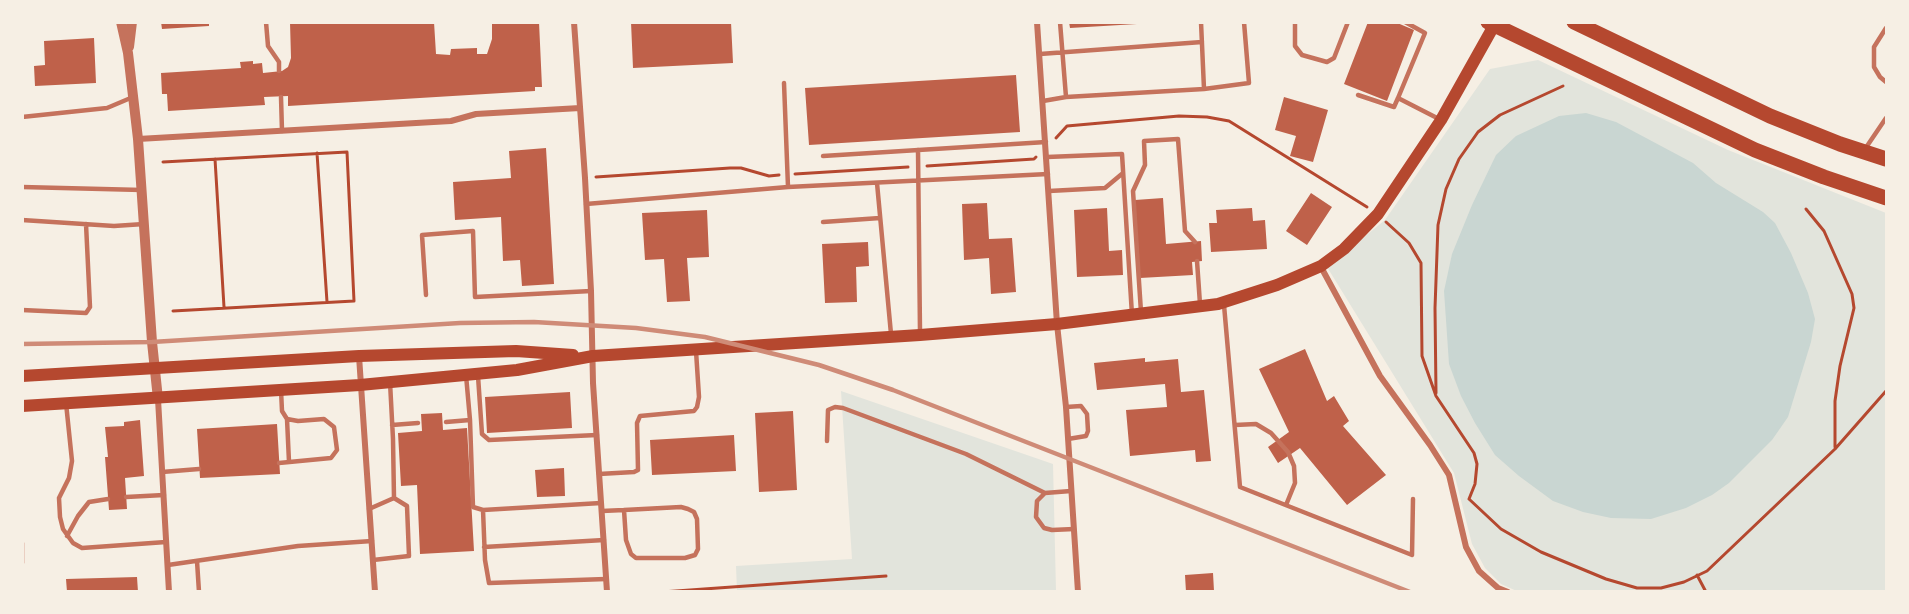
<!DOCTYPE html>
<style>
body{margin:0}
#map{position:relative;width:1909px;height:614px;overflow:hidden;background:#f6efe4;font-family:"PT Sans Narrow",sans-serif}
canvas{display:block}
.frame{position:absolute;inset:0;border:24px solid #f6efe4;pointer-events:none}
</style>
<div id="map">
<canvas width="1909" height="614"></canvas>
<div class="frame"></div>
</div>
<script>
const ctx = document.querySelector('canvas').getContext('2d');
ctx.lineJoin = 'round';
function paint(path, color) { ctx.fillStyle = color; ctx.fill(path, 'evenodd'); }
const toPath = rows => new Path2D(rows.map(r => 'M' + r).join(''));
function stroke(path, color, width, dash) { ctx.strokeStyle = color; ctx.lineWidth = width; ctx.lineCap = dash ? 'butt' : 'round'; ctx.setLineDash(dash || []); ctx.stroke(path); }
const green = toPath([
 [1538,60,1728,150,1886,213,1886,591,1519,592,1501,584,1485,568,1472,544,1454,473,1327,267,1385,220,1490,69],
 [841,391,1053,464,1056,591,737,591,736,566,852,559]
]);
const water = toPath([
 [1586,113,1616,122,1693,163,1716,183,1763,212,1775,223,1791,253,1808,293,1815,319,1811,342,1788,417,1772,440,1729,483,1712,495,1686,508,1651,519,1611,518,1583,512,1553,501,1519,476,1495,455,1475,423,1461,396,1449,364,1444,291,1452,254,1472,205,1496,155,1516,136,1559,116]
]);
const building = toPath([
 [161,22,209,22,209,26,162,29],
 [290,22,434,22,436,54,450,55,451,49,477,48,477,54,487,54,492,39,492,22,539,22,542,87,535,87,535,91,288,106,288,96,264,97,265,105,168,111,167,94,162,94,161,73,241,68,240,62,253,61,253,64,262,63,263,73,282,71,288,67,291,58],
 [631,22,731,22,733,63,633,68],
 [1069,22,1137,22,1137,24,1070,28],
 [1368,22,1395,22,1414,30,1387,101,1344,84],
 [94,38,96,83,35,86,34,66,45,65,44,41],
 [1016,75,1020,132,809,145,805,88],
 [1284,97,1328,110,1313,162,1290,156,1296,136,1275,130],
 [546,148,554,284,522,286,520,260,503,261,501,217,455,220,453,182,511,178,509,151],
 [1311,193,1332,207,1307,245,1286,231],
 [1163,198,1166,244,1201,241,1202,261,1192,262,1193,275,1140,278,1135,200],
 [987,203,989,239,1012,238,1016,292,991,294,989,258,964,260,962,204],
 [1107,208,1109,251,1122,250,1123,275,1077,277,1074,210],
 [1252,208,1253,221,1265,220,1267,249,1211,252,1209,223,1217,223,1216,210],
 [707,210,709,257,687,258,690,301,667,302,664,259,645,260,642,213],
 [868,242,869,266,856,267,857,302,825,303,822,244],
 [1305,349,1327,401,1334,396,1349,421,1343,426,1386,475,1347,505,1300,448,1278,463,1268,447,1289,432,1259,369],
 [1145,358,1145,362,1178,359,1181,392,1204,390,1211,461,1196,462,1195,450,1130,456,1126,410,1167,407,1165,384,1097,390,1094,363],
 [570,392,572,428,487,433,485,397],
 [793,411,797,490,759,492,755,413],
 [442,413,443,430,467,428,474,551,420,554,417,485,401,486,398,433,422,431,421,414],
 [140,420,144,476,125,478,127,509,109,510,105,457,108,457,105,427,124,426,124,422],
 [277,424,280,474,200,478,197,429],
 [734,435,736,471,652,475,650,440],
 [564,468,565,496,537,497,535,470],
 [1213,573,1214,591,1186,592,1185,575],
 [137,577,138,592,67,592,66,579]
]);
const path = toPath([
 [1056,138,1067,126,1179,116,1207,117,1229,121,1367,207],
 [317,153,327,302],
 [215,159,224,307],
 [163,162,347,152,354,301,173,311],
 [927,166,1034,159,1036,157],
 [795,174,908,167],
 [596,177,730,168,741,168,769,176,779,175],
 [1806,209,1824,231,1852,294,1854,308,1840,366,1835,401,1835,447],
 [1386,222,1409,243,1421,263,1422,356,1436,396,1474,453,1477,464,1475,484,1469,499],
 [1436,393,1435,308,1438,225,1446,189,1459,159,1478,132,1500,115,1563,86],
 [1469,499,1501,529,1541,552,1606,579,1637,588,1661,588,1684,582,1707,571,1835,449,1886,391],
 [1697,575,1706,592],
 [662,592,886,576]
]);
const service = toPath([
 [266,22,268,46,279,62,279,71],
 [1060,22,1066,97,1204,89,1201,22],
 [1295,22,1295,46,1302,55,1327,62,1334,58,1348,22],
 [1405,22,1425,33,1398,98,1441,120],
 [1886,28,1874,47,1874,67,1880,77,1886,82],
 [1040,54,1202,42],
 [784,83,788,187,1048,174],
 [1204,89,1249,83,1244,22],
 [1358,95,1394,107,1398,98],
 [281,97,282,131],
 [1043,101,1066,97],
 [22,117,107,108,133,97],
 [1865,149,1886,118],
 [918,150,920,332],
 [823,156,1046,142],
 [1047,157,1122,154,1132,315],
 [877,183,891,334],
 [22,187,142,190],
 [1049,191,1105,188,1123,173],
 [586,204,788,187],
 [22,220,114,226,144,224],
 [823,222,880,218],
 [1197,261,1200,304],
 [426,295,422,235,473,231,475,297,591,291],
 [1224,305,1240,487,1412,555,1413,499],
 [22,310,86,313,90,307,86,224],
 [1141,312,1133,191,1145,165,1144,141,1178,139,1185,231,1195,242],
 [478,376,482,434,489,440,597,435],
 [390,382,393,439,394,498],
 [66,403,72,461,69,478,59,498,60,517,63,529,73,543,82,548,166,542],
 [1066,407,1081,406,1087,414,1088,431,1086,436,1068,439],
 [287,419,289,462],
 [470,420,473,507,483,510,601,503],
 [446,422,470,420,466,375],
 [392,425,418,423],
 [1235,425,1256,424,1271,433,1288,452,1294,466,1295,483,1286,505],
 [827,441,828,410,835,407,843,408,966,454,1045,493],
 [279,463,331,458,337,450,334,427,324,419,298,421,287,419,282,411,281,390],
 [162,472,199,469],
 [599,474,634,472,638,470,637,423,640,416,694,411,697,407,699,397,696,351],
 [1071,491,1045,493,1037,501,1036,517,1044,528,1052,530,1074,529],
 [126,497,164,495],
 [369,509,394,498,407,506,409,556,373,560],
 [483,510,485,560,489,583,606,579],
 [602,511,624,510,681,507,688,509,694,512,697,519,698,549,695,555,685,558,636,558,631,554,626,540,624,510],
 [67,536,78,516,89,502,108,499],
 [22,543,22,563],
 [484,547,604,540],
 [197,561,199,592],
 [168,565,298,546,372,541]
]);
const minor = toPath([
 [574,22,585,178,591,291,593,383,607,592],
 [1037,22,1057,324,1066,407,1078,592],
 [138,139,451,121,476,114,580,108],
 [1321,267,1380,376,1430,445,1449,475,1466,547,1479,571,1498,588,1508,592],
 [359,356,375,592],
 [158,399,169,592]
]);
const tertiary = toPath([
 [121,22,128,53,138,139,152,342,158,399],
 [129,47,132,22]
]);
const secondary = toPath([
 [22,376,359,356,516,351,573,355],
 [22,406,360,385,517,370,593,356,920,335,1057,324,1218,304,1277,285,1321,266,1344,249,1378,214,1441,120,1496,22]
]);
const primary = toPath([
 [1488,22,1755,150,1824,177,1886,198],
 [1574,22,1770,116,1840,144,1886,159]
]);
const rail = toPath([
 [22,344,152,342,460,323,534,322,636,328,705,337,819,365,893,390,1410,592]
]);
paint(green, '#e2e4dc');
paint(water, '#c9d6d2');
paint(building, '#bf614a');
stroke(path, '#b5482f', 3);
stroke(service, '#c5725c', 4.5);
stroke(minor, '#c5725c', 6);
stroke(tertiary, '#c5725c', 10);
stroke(secondary, '#b5482f', 12);
stroke(primary, '#b5482f', 15);
stroke(rail, '#cf8b77', 4.5);
</script>
